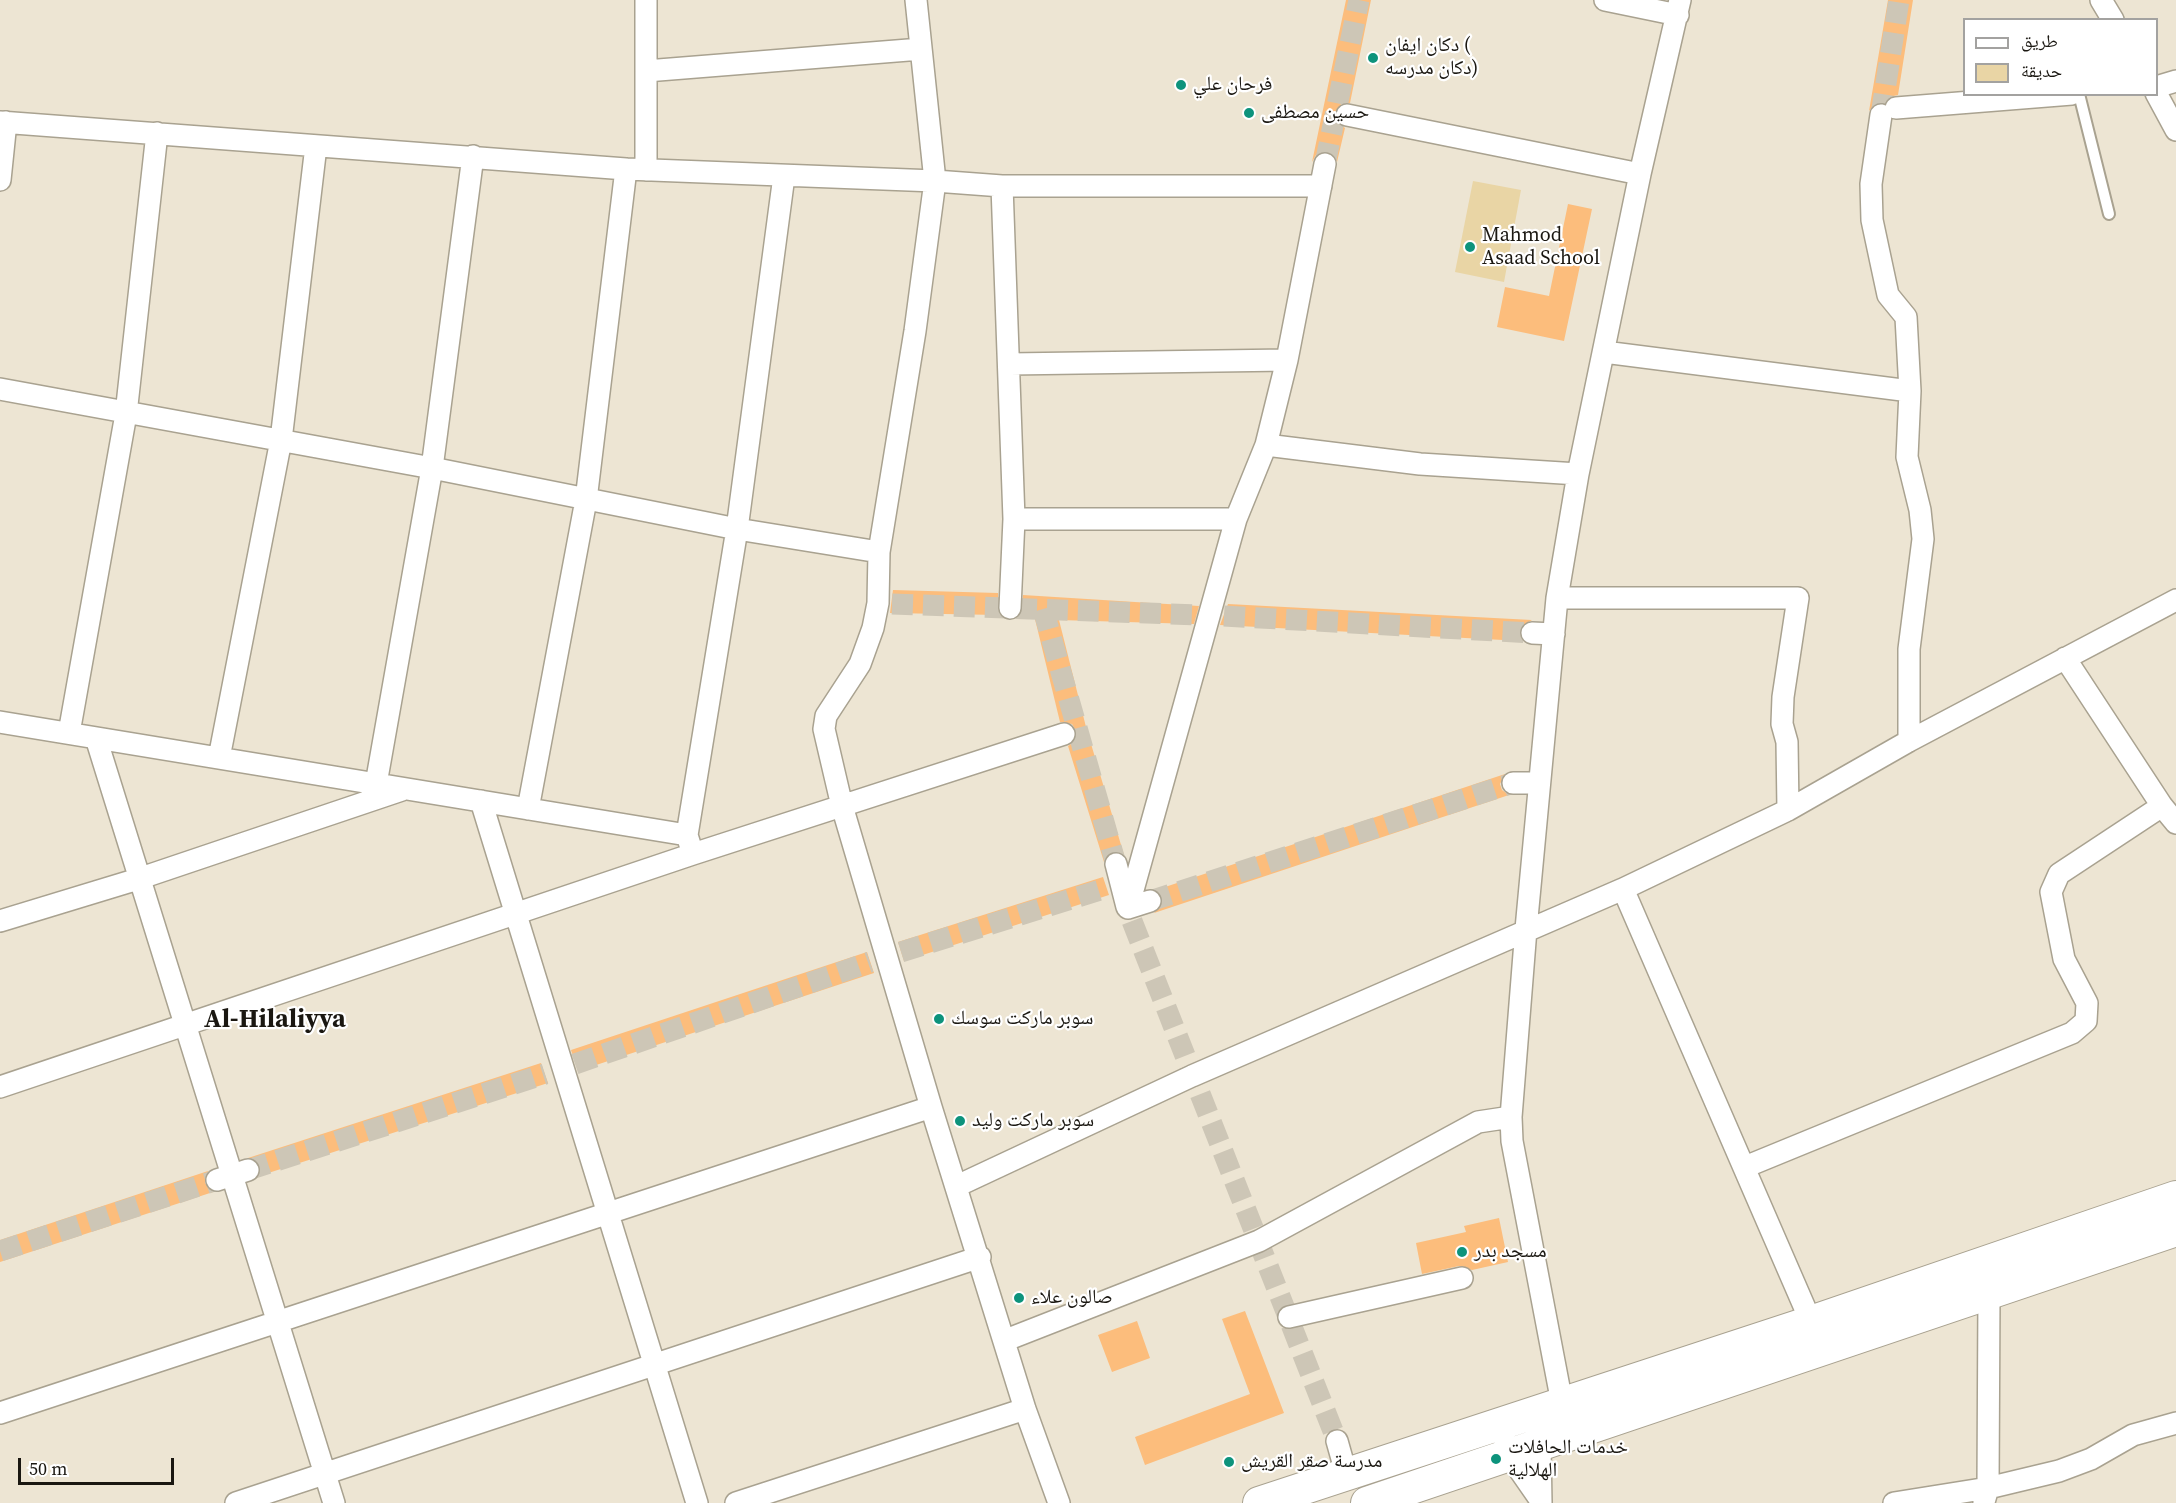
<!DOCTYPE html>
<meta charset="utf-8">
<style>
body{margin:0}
#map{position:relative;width:2176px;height:1503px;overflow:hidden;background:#ede5d3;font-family:"Source Serif 4","Noto Naskh Arabic",serif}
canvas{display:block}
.legend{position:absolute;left:1963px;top:18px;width:195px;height:78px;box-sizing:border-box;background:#fff;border:2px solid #a3a2a0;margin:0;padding:8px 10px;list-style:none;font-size:18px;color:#1a1711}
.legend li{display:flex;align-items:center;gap:12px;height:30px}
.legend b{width:30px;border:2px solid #a3a2a0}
.scale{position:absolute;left:18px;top:1458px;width:156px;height:27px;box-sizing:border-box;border:3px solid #1a1711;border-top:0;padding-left:8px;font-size:18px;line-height:21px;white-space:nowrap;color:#1a1711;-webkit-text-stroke:4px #fff;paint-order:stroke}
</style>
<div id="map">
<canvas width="2176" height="1503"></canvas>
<ul class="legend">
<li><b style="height:8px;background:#fff"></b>طريق</li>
<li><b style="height:16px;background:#e9d5a5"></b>حديقة</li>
</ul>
<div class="scale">50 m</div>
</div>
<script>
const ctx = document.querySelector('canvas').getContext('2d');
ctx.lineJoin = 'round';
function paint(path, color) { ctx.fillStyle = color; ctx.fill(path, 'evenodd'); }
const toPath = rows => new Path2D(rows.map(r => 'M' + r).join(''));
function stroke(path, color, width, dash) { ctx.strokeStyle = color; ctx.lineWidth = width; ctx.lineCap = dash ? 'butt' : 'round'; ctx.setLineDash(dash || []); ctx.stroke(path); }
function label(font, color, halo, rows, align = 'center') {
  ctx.font = font + ' "Source Serif 4","Noto Naskh Arabic",serif'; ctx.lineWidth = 4.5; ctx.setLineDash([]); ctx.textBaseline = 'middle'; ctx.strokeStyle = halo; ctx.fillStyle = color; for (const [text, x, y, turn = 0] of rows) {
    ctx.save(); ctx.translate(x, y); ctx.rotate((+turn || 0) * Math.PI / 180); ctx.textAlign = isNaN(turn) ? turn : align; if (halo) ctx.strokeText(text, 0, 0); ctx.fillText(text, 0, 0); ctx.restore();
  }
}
const green = toPath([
 [1473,181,1521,190,1504,282,1455,272]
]);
const building = toPath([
 [1346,0,1371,0,1350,103,1342,103,1335,112,1335,120,1345,128,1337,162,1334,155,1327,151,1316,155,1312,162],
 [1888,0,1913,0,1898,95,1889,97,1884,103,1876,103,1869,111],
 [1568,204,1592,209,1564,341,1497,327,1505,287,1549,296],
 [893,590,998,593,999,615,890,613],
 [1023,595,1199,606,1194,624,1059,620,1086,727,1124,855,1112,852,1104,862,1068,746,1074,742,1076,731,1072,724,1060,722,1034,615,1021,615],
 [1228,604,1532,620,1521,627,1519,633,1522,641,1220,625],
 [1505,774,1500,784,1502,790,1509,795,1154,913,1162,903,1162,897,1156,890],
 [1103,877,1109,895,904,961,898,942],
 [867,952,874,973,578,1071,571,1050],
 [541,1063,548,1083,259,1176,260,1166,256,1160,248,1158],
 [208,1171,205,1183,213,1192,0,1262,0,1240],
 [1499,1218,1508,1262,1472,1270,1459,1266,1422,1274,1416,1243,1466,1232,1464,1226],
 [1245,1311,1284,1413,1145,1465,1135,1437,1250,1394,1222,1319],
 [1137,1321,1150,1358,1112,1372,1098,1335]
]);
const minorTunnel = toPath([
 [1881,115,1899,0],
 [1325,164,1359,0],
 [892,604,1202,615],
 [1043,609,1116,864],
 [1224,616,1532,633],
 [1150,901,1513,783],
 [1132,921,1337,1441],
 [901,952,1107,888],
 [575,1064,870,962],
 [248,1170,545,1074],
 [0,1251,217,1180]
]);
const service = toPath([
 [2079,94,2109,214]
]);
const minor = toPath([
 [916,0,935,181,915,331,879,552,878,603,873,628,860,664,826,716,824,729,842,806,931,1107,1025,1409,1059,1503],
 [1605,0,1678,15],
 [2101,0,2113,20],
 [646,71,921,49],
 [2156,87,2176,81],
 [2156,93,2176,130],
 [1896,108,2072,94],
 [1347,115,1640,174],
 [1881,115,1871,184,1872,220,1888,295,1906,317,1910,391,1907,457,1920,510,1923,539,1909,649,1909,741],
 [0,122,626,169,935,181,1002,186,1321,186],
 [646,170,646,0],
 [0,180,6,122],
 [1002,186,1014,519,1010,608],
 [1604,352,1910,391],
 [1010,364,1287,360],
 [0,389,432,468,737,529,879,552],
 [1266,445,1420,464,1578,474],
 [1014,519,1236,519],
 [1557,598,1798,598,1783,697,1782,724,1787,742,1788,810],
 [1532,633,1554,634],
 [2065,658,2162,806,2176,823],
 [0,722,687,835],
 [69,733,126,414,157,133],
 [96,738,334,1503],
 [219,758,281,440,316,146],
 [1513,783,1539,783],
 [376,784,432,468,473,156],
 [481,801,697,1503],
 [528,809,586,500,626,169],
 [691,848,687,835,737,529,784,176],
 [1116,864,1127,907],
 [1623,889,1811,1322],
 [1128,908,1236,519,1266,445,1287,360,1325,164],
 [1128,908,1150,901],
 [0,921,138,879,402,790],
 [0,1087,693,854,1064,734],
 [1745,1167,2072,1033,2086,1021,2087,1003,2064,959,2051,892,2059,874,2162,806],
 [217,1180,248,1170],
 [957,1186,1192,1076,1623,889,1788,810,1909,741,2176,600],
 [1289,1317,1462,1278],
 [1006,1340,1259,1241,1478,1122,1511,1117],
 [1562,1403,1512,1141,1511,1117,1526,929,1557,598,1578,474,1640,174,1680,0],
 [0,1413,931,1107],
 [1500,1424,1509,1455,1541,1501],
 [1536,1435,1540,1447,1541,1503],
 [1337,1441,1346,1473],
 [1984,1502,1988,1488,1989,1293],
 [236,1503,980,1257],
 [736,1503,1025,1409],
 [1894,1503,1988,1488,2059,1471,2091,1459,2133,1435,2176,1423]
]);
const primary = toPath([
 [1259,1503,1811,1322,2176,1197],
 [1367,1503,2176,1230]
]);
const markers = [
 [1373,58,6,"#0d937c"],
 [1181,85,6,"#0d937c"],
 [1249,113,6,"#0d937c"],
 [1470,247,6,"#0d937c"],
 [939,1019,6,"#0d937c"],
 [960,1121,6,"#0d937c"],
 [1462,1252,6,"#0d937c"],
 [1019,1298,6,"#0d937c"],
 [1496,1459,6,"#0d937c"],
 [1229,1462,6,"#0d937c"]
];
const poiNames = [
 ["دكان ايفان (",1385,46],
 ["دكان مدرسه)",1385,69],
 ["فرحان علي",1193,85],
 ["حسين مصطفى",1261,113],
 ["Mahmod",1482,236],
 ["Asaad School",1482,259],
 ["سوبر ماركت سوسك",951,1019],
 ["سوبر ماركت وليد",972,1121],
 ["مسجد بدر",1474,1252],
 ["صالون علاء",1031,1298],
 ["خدمات الحافلات",1508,1448],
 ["الهلالية",1508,1471],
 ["مدرسة صقر القريش",1241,1462]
];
const districtNames = [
 ["Al-Hilaliyya",275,1020]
];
paint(green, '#e9d5a5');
paint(building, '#fcbd7c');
stroke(minorTunnel, '#cdc6b6', 21, [21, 10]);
stroke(service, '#a9a290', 14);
stroke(minor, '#a9a290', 24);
stroke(primary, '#a9a290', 34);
stroke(service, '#fff', 10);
stroke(minor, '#fff', 21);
stroke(primary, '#fff', 32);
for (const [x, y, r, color] of markers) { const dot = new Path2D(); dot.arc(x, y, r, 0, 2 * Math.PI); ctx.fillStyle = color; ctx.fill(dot); stroke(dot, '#fff', 2); }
label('20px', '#1a1711', '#fff', poiNames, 'left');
label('bold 26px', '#1a1711', '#fff', districtNames);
</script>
